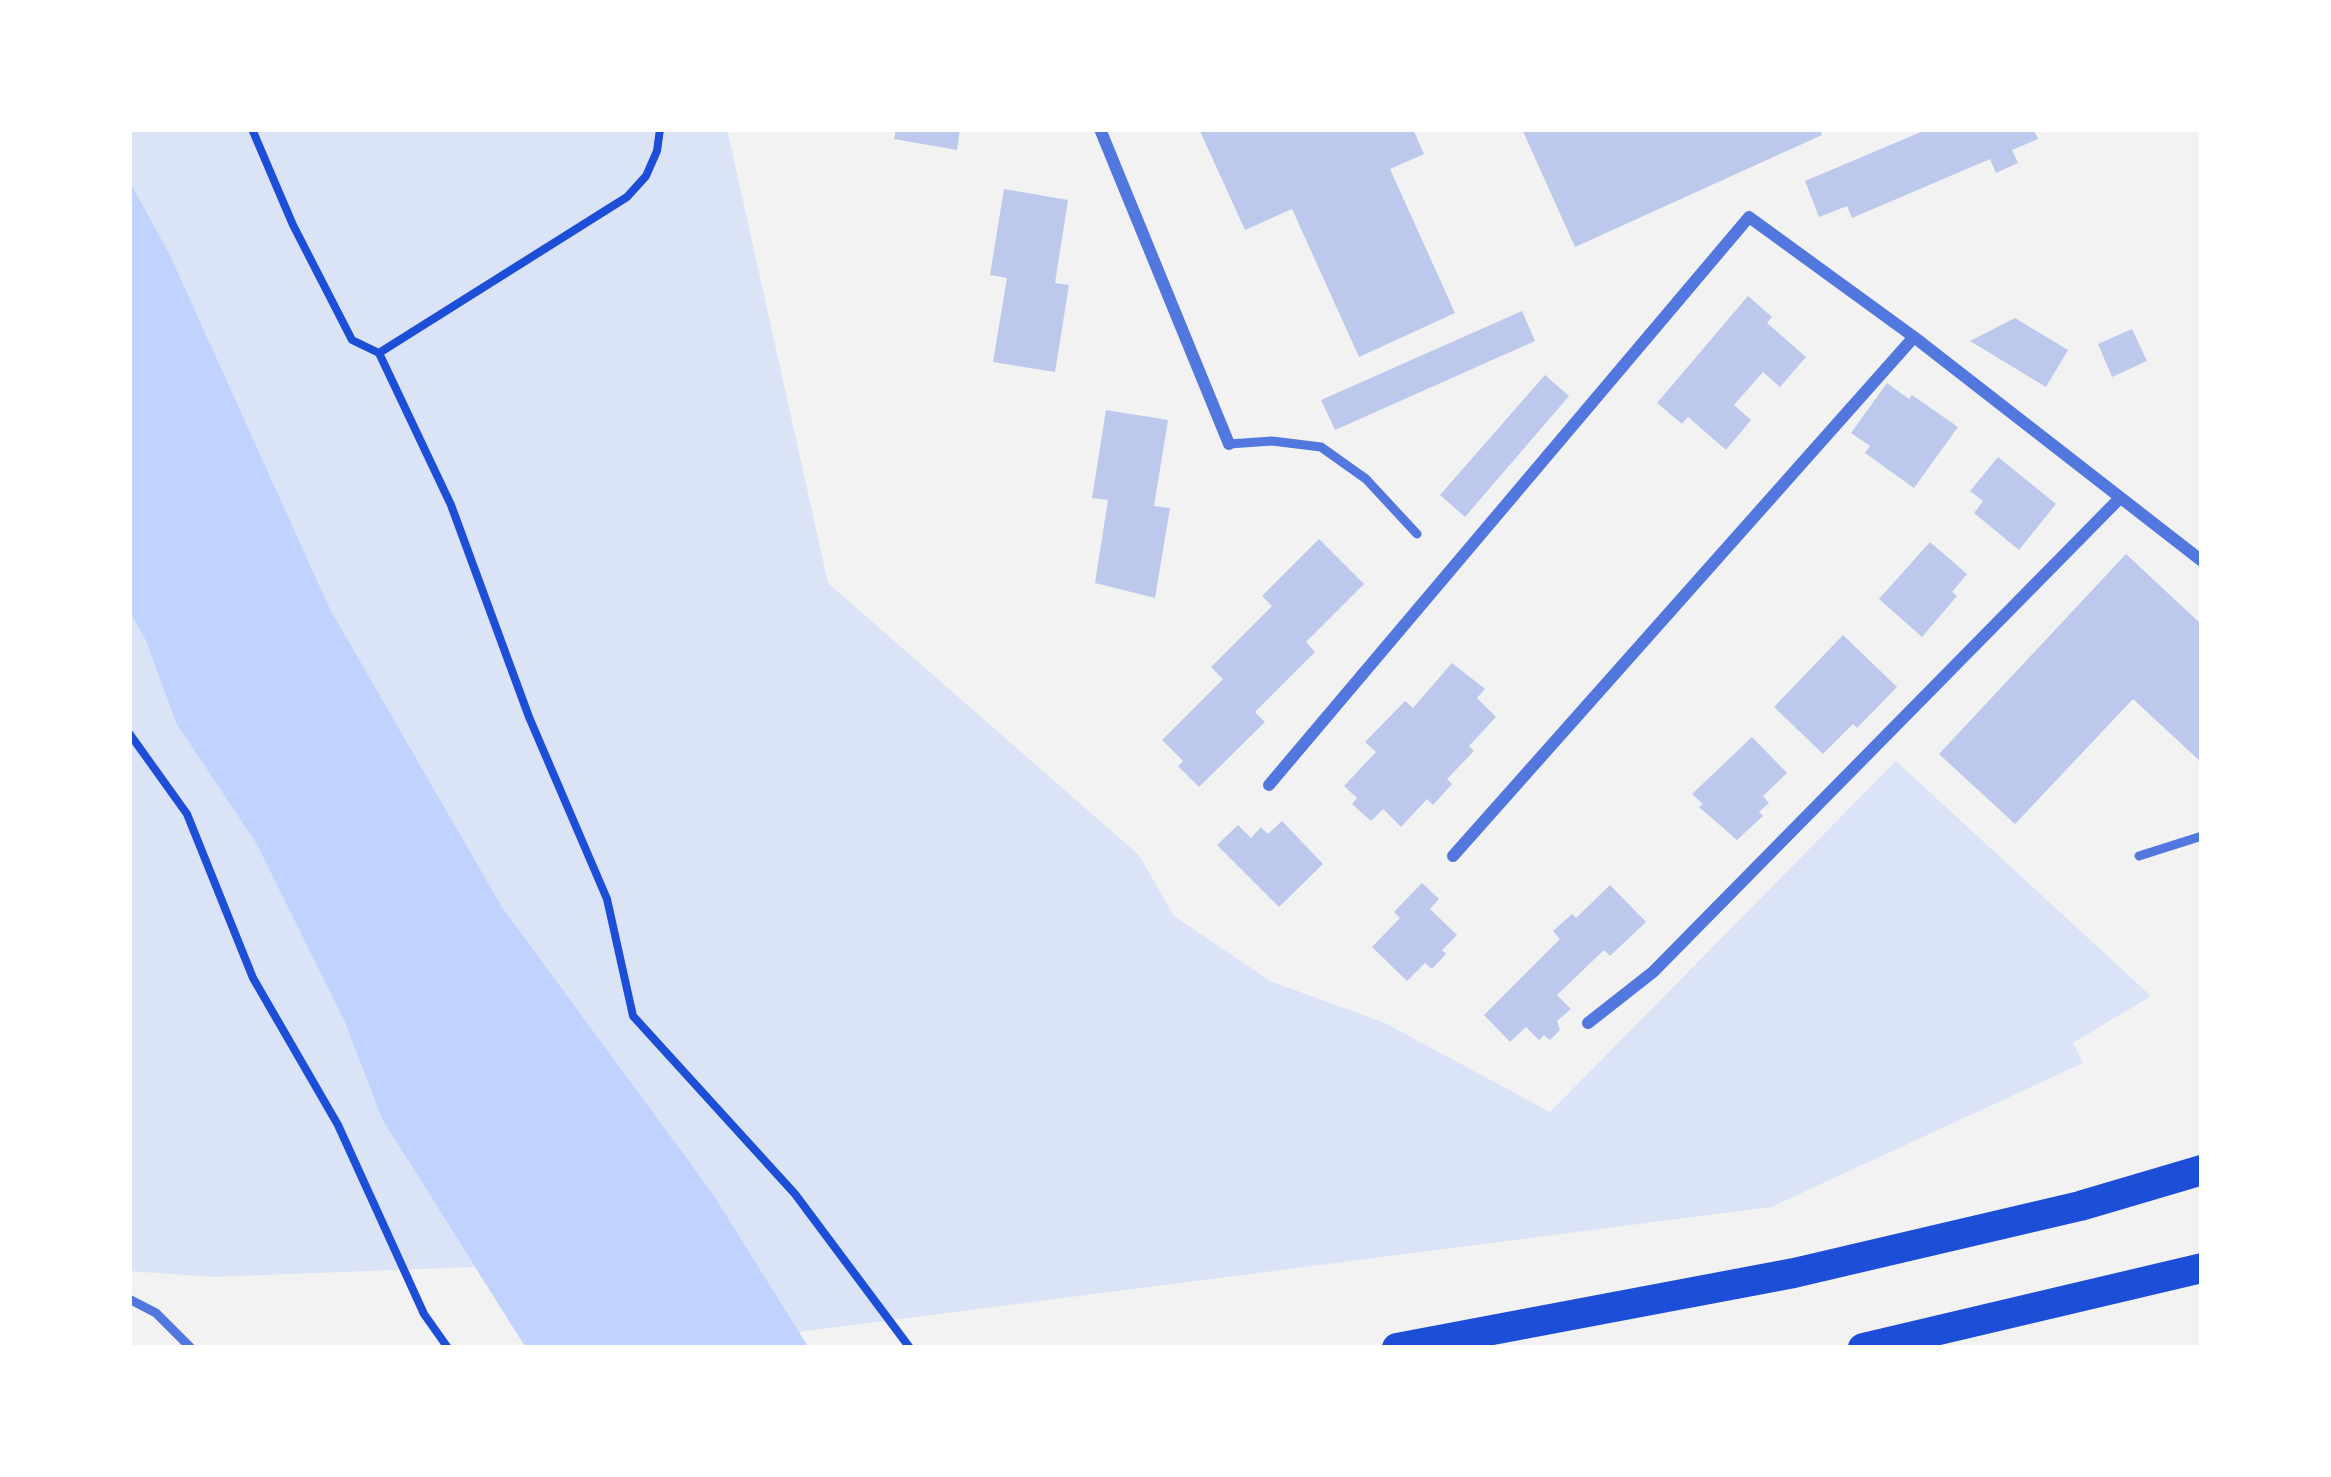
<!DOCTYPE html>
<style>
body{margin:0}
#map{position:relative;width:2331px;height:1477px;overflow:hidden;background:#f2f2f2;font-family:"Titillium Web",sans-serif}
canvas{display:block}
.frame{position:absolute;inset:0;border:132px solid #fff;pointer-events:none}
</style>
<div id="map">
<canvas width="2331" height="1477"></canvas>
<div class="frame"></div>
</div>
<script>
const ctx = document.querySelector('canvas').getContext('2d');
ctx.lineJoin = 'round';
function paint(path, color) { ctx.fillStyle = color; ctx.fill(path, 'evenodd'); }
const toPath = rows => new Path2D(rows.map(r => 'M' + r).join(''));
function stroke(path, color, width, dash) { ctx.strokeStyle = color; ctx.lineWidth = width; ctx.lineCap = dash ? 'butt' : 'round'; ctx.setLineDash(dash || []); ctx.stroke(path); }
const green = toPath([
 [129,129,727,129,828,583,1139,855,1174,916,1270,981,1385,1023,1550,1112,1896,761,2151,996,2073,1043,2083,1063,1771,1207,799,1332,713,1194,502,907,330,609,170,255,129,180],
 [129,608,146,641,176,723,256,843,344,1020,382,1119,475,1267,212,1277,129,1271]
]);
const water = toPath([
 [129,180,170,255,330,609,502,907,713,1194,809,1348,526,1348,382,1119,344,1020,256,843,176,723,146,641,129,610]
]);
const building = toPath([
 [896,129,960,129,957,150,894,139],
 [1199,129,1413,129,1424,154,1390,169,1455,313,1359,357,1292,209,1245,230],
 [1522,129,1820,129,1822,135,1575,247],
 [1928,129,2033,129,2038,139,2012,150,2018,163,1996,173,1990,159,1852,218,1847,206,1819,217,1805,181],
 [1004,189,1068,200,1055,283,1069,285,1055,372,993,362,1007,278,990,275],
 [1748,296,1772,317,1767,323,1806,357,1780,387,1763,372,1734,405,1751,420,1726,450,1688,417,1682,424,1657,403],
 [1522,311,1535,341,1335,430,1321,400],
 [2015,318,2068,350,2046,387,1970,341],
 [2132,329,2147,361,2112,377,2098,344],
 [1545,375,1569,396,1465,517,1440,495],
 [1887,383,1909,399,1912,395,1958,427,1914,488,1865,453,1870,446,1851,433],
 [1106,410,1168,420,1154,506,1170,508,1155,598,1095,583,1108,500,1092,498],
 [1998,457,2056,504,2019,550,1974,513,1983,501,1970,491],
 [1319,539,1364,584,1306,642,1315,652,1255,712,1265,722,1199,787,1178,766,1183,761,1162,740,1223,679,1211,667,1272,606,1262,596],
 [1930,542,1967,574,1952,592,1957,596,1922,637,1879,599],
 [2126,554,2202,625,2202,763,2133,699,2015,824,1939,754],
 [1843,635,1897,687,1857,728,1853,724,1823,754,1774,707],
 [1452,663,1485,689,1477,698,1496,717,1469,746,1474,751,1447,779,1452,784,1433,805,1427,799,1401,827,1383,809,1371,821,1352,804,1357,798,1344,786,1376,752,1365,742,1405,701,1413,708],
 [1752,737,1787,773,1763,796,1769,803,1759,812,1763,816,1737,840,1699,807,1703,804,1692,794],
 [1282,821,1323,864,1279,907,1217,845,1238,825,1251,838,1261,827,1268,834],
 [1422,883,1439,899,1430,909,1457,935,1442,950,1446,954,1432,969,1425,963,1407,981,1372,947,1400,918,1394,912],
 [1610,885,1646,922,1610,956,1604,950,1557,995,1571,1009,1557,1021,1560,1030,1550,1040,1544,1035,1539,1040,1526,1027,1510,1042,1484,1015,1560,939,1553,931,1572,914,1576,918]
]);
const path = toPath([
 [252,129,293,225,352,340,379,353,627,197,646,176,657,151,660,129],
 [379,353,451,505,529,717,607,899,633,1016,795,1194,910,1348],
 [129,733,187,814,253,978,338,1125,424,1314,448,1348]
]);
const service = toPath([
 [1229,444,1272,441,1321,447,1366,479,1417,534],
 [2139,856,2202,836],
 [129,1299,156,1313,191,1348]
]);
const minor = toPath([
 [1100,129,1229,444],
 [1269,785,1749,217,1914,337,2202,561],
 [1453,856,1914,337],
 [1588,1023,1653,972,2120,498]
]);
const primary = toPath([
 [1397,1348,1794,1273,2080,1206,2202,1170],
 [1863,1348,2202,1268]
]);
paint(green, '#dbe4f7');
paint(water, '#bfd3fe');
paint(building, '#bdc9ec');
stroke(path, '#1d4ed8', 8);
stroke(service, '#5277de', 9);
stroke(minor, '#5277de', 12);
stroke(primary, '#1d4ed8', 30);
</script>
